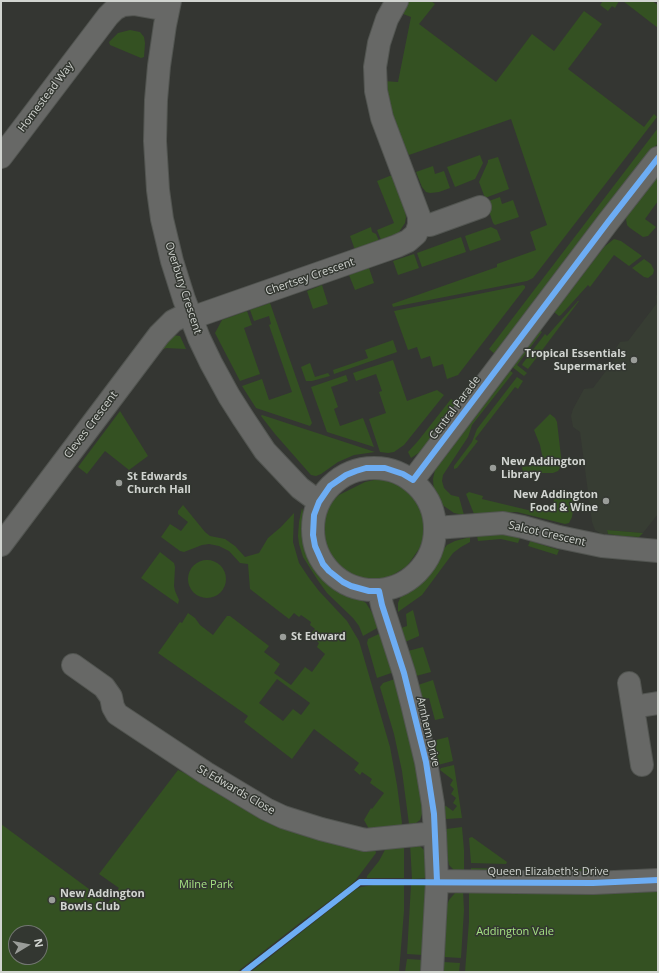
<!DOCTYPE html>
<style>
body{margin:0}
#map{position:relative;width:659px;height:973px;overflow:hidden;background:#343632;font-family:"Open Sans",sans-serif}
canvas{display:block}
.frame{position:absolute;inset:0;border:2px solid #d1d4d0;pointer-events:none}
.north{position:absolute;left:8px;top:925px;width:40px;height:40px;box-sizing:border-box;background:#333731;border:1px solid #727671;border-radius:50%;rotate:80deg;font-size:11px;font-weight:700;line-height:16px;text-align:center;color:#d1d4d0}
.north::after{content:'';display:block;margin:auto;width:14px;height:18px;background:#9a9d99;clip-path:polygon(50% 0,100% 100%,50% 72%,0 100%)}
</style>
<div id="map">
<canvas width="659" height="973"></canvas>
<div class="frame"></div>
<div class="north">N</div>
</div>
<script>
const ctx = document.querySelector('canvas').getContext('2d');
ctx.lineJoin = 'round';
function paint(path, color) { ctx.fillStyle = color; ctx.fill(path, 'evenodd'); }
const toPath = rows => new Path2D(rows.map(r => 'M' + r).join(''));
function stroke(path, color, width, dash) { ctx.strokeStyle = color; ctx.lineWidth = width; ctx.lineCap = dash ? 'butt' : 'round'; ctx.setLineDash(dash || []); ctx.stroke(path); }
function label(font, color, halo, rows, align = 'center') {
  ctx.font = font + ' "Open Sans",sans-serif'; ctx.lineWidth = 3; ctx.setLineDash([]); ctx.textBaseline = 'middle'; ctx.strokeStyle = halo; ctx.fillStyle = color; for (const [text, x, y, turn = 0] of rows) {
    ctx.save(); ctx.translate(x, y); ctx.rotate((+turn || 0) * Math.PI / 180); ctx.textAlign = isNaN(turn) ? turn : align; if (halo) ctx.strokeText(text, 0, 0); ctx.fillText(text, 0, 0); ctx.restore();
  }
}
const built = toPath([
 [658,293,658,514,643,533,607,530,608,534,601,534,595,530,592,522,580,432,573,427,571,416,573,409,584,389,593,388,618,355,616,348,620,342,628,341,657,303,656,296]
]);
const green = toPath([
 [405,1,431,1,435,4,419,24,496,82,532,34,554,51,584,11,602,24,568,69,644,127,654,114,657,117,533,278,527,281,393,307,392,304,497,267,497,264,536,250,530,232,547,225,511,119,409,155,407,151,402,152,383,81,398,82,411,17,398,12],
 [603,1,619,1,615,8,612,6,608,11,600,5],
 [623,1,652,1,658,5,658,28],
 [130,30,140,32,144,37,145,43,144,57,141,58,110,45,109,42,118,33],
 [658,128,658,143,496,355,489,349],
 [480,155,483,163,475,179,455,187,447,167],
 [498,157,509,189,485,198,479,182,488,162,488,160],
 [433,166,435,174,444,171,450,188,439,192,430,193,426,192,422,187,416,172],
 [658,174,658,201,645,219,656,227,648,236,643,237,630,228,627,225,626,219,627,215],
 [392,175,404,206,406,217,405,223,399,232,394,236,381,240,377,230,394,223,377,181],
 [500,197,502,204,513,200,519,217,495,225,493,223,486,202],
 [371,227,372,232,376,234,379,241,355,250,350,236],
 [491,227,497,230,501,240,470,251,465,236],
 [461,237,466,252,422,267,417,253],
 [614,239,621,241,642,256,629,266,614,255,590,287,588,285,561,315,559,316,554,312,604,247],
 [414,254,419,268,398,275,393,261],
 [644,259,651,264,654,270,653,274,648,278,644,277,632,268],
 [369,268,374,283,355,290,349,275],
 [322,285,328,304,313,309,307,291],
 [523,285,525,286,525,288,458,375,447,379,443,364,433,367,430,356,421,359,417,347,408,350,394,311],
 [578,301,579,301,528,369,522,365,523,363,545,334,547,336],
 [270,303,312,423,310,426,256,408,242,386,262,379,269,400,292,392,269,325,271,324,269,316,254,321,250,310],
 [247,311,252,325,244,328,260,374,240,381,215,333,222,320],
 [539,330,542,332,517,365,527,373,524,376,512,367],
 [172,335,180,336,186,349,166,348,160,351],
 [393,340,397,352,334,374,333,370,368,358,365,350],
 [393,360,407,401,437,390,444,395,404,445,394,452,388,453,380,452,369,419,386,413,379,392,382,391,376,374,356,381,353,373],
 [310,363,315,377,328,373,330,376,312,381,306,381,301,367],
 [509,370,513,373,472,425,468,437,443,475,442,481,444,488,451,495,459,497,464,515,454,513,441,504,434,493,433,479,435,470],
 [346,375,348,381,331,387,338,407,334,409,340,426,363,418,374,447,327,432,311,387],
 [517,377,523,381,518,389,515,387,475,439,478,441,457,468,454,469,454,466,472,442,477,429],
 [451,399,458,404,426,446,420,452,411,458,408,452,418,441],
 [120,411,148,456,129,470,105,451,87,474,78,467],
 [550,414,555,418,557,422,562,465,558,471,553,473,523,473,522,467,544,464,540,445,534,430],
 [262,415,375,452,354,455,338,462,321,474,316,476,311,475,275,434,261,416],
 [383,478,389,478,402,483,413,492,418,498,425,514,427,529,419,549,407,566,385,580,379,581,363,581,348,575,340,570,328,556,324,546,322,538,322,521,326,507,339,495,365,482],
 [469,492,483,496,482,499,532,511,533,508,550,512,555,497,558,493,563,493,573,496,574,503,572,517,569,523,565,524,517,512,474,514,466,494],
 [183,505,205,532,210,536,225,539,235,546,245,557,259,553,268,538,281,527,294,513,293,542,299,563,309,578,319,591,347,621,359,641,390,747,397,785,402,823,401,826,369,829,364,820,371,808,372,809,384,793,370,783,372,779,362,772,360,775,354,770,359,763,314,729,292,759,244,722,248,716,158,653,180,622,182,623,188,613,195,618,200,625,213,635,227,616,230,616,269,646,264,652,280,664,274,673,291,685,305,667,312,672,325,654,317,647,319,643,311,637,309,639,307,638,315,629,310,625,311,622,301,615,299,617,294,613,289,619,250,589,248,564,240,563,229,551,219,546,209,544,202,545,184,552,180,551,161,537,170,524,181,531,188,522,178,514,178,511],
 [277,679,310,703,301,715,293,709,283,721,259,703],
 [302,508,305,518,307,546,318,570,333,585,346,593,360,599,366,603,376,619,379,627,363,636,359,626,353,618,327,593,317,579,303,557,299,544,298,536,299,522],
 [607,530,643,533,639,537,622,536,608,534],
 [501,534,520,538,518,543,501,539,478,541,477,536],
 [470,537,470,542,461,547,453,553,422,595,398,612,398,603,402,594,427,574,436,562,441,552,447,545,455,541],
 [530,541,559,550,557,555,528,546],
 [160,552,174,563,175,567,174,586,175,591,179,600,178,604,141,578],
 '188 579a19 19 0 1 1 38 0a19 19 0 1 1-38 0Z',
 [413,610,419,634,419,636,405,642,401,628,407,626,406,614],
 [381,633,394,672,377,678,367,643,368,639],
 [423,647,431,672,416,676,408,651],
 [395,679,412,743,422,802,422,814,420,820,416,823,409,824,402,771,394,734,380,687,383,683],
 [433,680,444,718,435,720,429,698,422,700,418,685],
 [448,737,453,761,438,765,432,741],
 [454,765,462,818,446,819,444,806,446,806,453,811,457,806,453,803,456,798,451,794,454,789,450,785,453,780,440,770,441,768],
 [178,770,195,778,375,848,376,853,355,881,343,891,301,922,237,972,1,972,1,824,108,903,119,888,99,874],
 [16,933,40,933,40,957,16,957],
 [462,827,464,850,464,874,456,872,449,865,447,855,446,829],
 [472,837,507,862,506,864,471,863,469,838],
 [404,843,404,878,367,878,367,876,379,861,387,846],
 [410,843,420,846,426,852,427,878,412,879],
 [471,868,516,869,516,873,471,873],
 [545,869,588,869,587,874,545,874],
 [373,885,404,885,404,911,399,972,251,972,355,890,361,887],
 [411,885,426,885,423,955,407,954],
 [658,889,658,972,465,972,469,921,469,891],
 [463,890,464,910,461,958,444,957,447,905,449,900,455,893],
 [407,959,423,960,421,972,405,972],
 [443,962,460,963,459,972,442,972]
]);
const minor = toPath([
 [170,1,165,25,159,66,156,100,155,141,158,190,162,219,172,261,184,299,199,338,211,363,229,396,243,418,265,451,300,488,319,502],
 [1,157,108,16,115,9,123,5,134,4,168,10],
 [419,225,430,225,480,207],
 [191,318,397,246,408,241,416,234,419,225,419,216,382,118,376,91,375,67,379,43,387,19,397,1],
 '313 529a61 61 0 1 1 122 0a61 61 0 1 1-122 0Z',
 [413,480,608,222,658,158],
 [436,528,503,523,523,527,559,537,602,546,658,551],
 [1,545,159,335,173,321,189,313],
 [379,591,382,605,404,673,412,704,426,762,433,804,435,833,437,881,432,972],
 [73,665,104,687,111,697,113,707,117,714,206,773,266,809,283,817,321,829,365,840,435,833],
 [629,683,642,765],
 [633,707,658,703],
 [437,881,593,883,658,880]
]);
const cycleway = toPath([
 [437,881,434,814,426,762,404,673,382,605,379,591,369,591,351,586,343,582,329,571,323,564,315,546,313,535,314,515,319,502,330,486,346,475,356,471,366,468,385,468,403,474,413,480,608,222,658,158],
 [244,972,360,882,593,883,658,880]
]);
const markers = [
 [634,360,4,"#9a9d99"],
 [493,468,4,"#9a9d99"],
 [119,483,4,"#9a9d99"],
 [606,501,4,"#9a9d99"],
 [283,637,4,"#9a9d99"],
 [52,900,4,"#9a9d99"]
];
const streetNames = [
 ["Homestead Way",46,97,-53],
 ["Chertsey Crescent",310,277,-19],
 ["Overbury Crescent",183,288,72],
 ["Central Parade",455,408,-53],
 ["Cleves Crescent",91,425,-53],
 ["Salcot Crescent",547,534,13],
 ["Arnhem Drive",428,732,77],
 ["St Edwards Close",236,790,30],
 ["Queen Elizabeth's Drive",548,872]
];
const poiNames = [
 ["Tropical Essentials",626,354,"right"],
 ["Supermarket",626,367,"right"],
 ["New Addington",501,462],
 ["Library",501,475],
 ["St Edwards",127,477],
 ["Church Hall",127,490],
 ["New Addington",598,495,"right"],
 ["Food & Wine",598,508,"right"],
 ["St Edward",291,637],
 ["New Addington",60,894],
 ["Bowls Club",60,907]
];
const parkNames = [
 ["Milne Park",206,885],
 ["Addington Vale",515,932]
];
paint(built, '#373d33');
paint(green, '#345122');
stroke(minor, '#525551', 24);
stroke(minor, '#676866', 22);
stroke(cycleway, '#6dadf4', 6);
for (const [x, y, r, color] of markers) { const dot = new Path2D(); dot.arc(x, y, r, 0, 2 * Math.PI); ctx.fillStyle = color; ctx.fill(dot); stroke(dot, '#333731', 1.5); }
label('11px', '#d1d4d0', '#333731', streetNames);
label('bold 11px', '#d1d4d0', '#333731', poiNames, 'left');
label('11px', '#a5e183', '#333731', parkNames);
</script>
